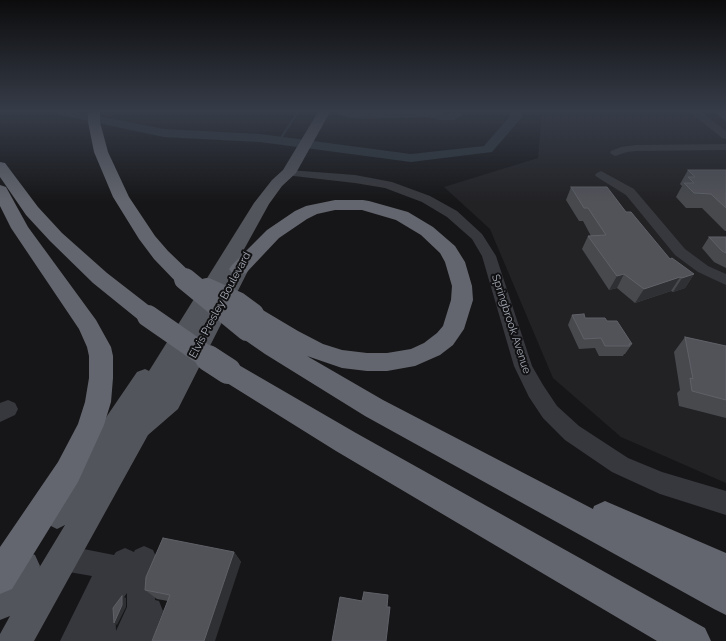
<!DOCTYPE html>
<style>
body{margin:0}
canvas{display:block;background:#161618}
</style>
<canvas width="726" height="641"></canvas>
<script>
const ctx = document.querySelector('canvas').getContext('2d');
ctx.lineJoin = 'round';
function paint(path, color) { ctx.fillStyle = color; ctx.fill(path, 'evenodd'); }
const toPath = rows => new Path2D(rows.map(r => 'M' + r).join(''));
function stroke(path, color, width, dash) { ctx.strokeStyle = color; ctx.lineWidth = width; ctx.lineCap = dash ? 'butt' : 'round'; ctx.setLineDash(dash || []); ctx.stroke(path); }
function label(font, color, halo, rows, align = 'center') {
  ctx.font = font + ' Raleway,sans-serif'; ctx.lineWidth = 4; ctx.setLineDash([]); ctx.textBaseline = 'middle'; ctx.strokeStyle = halo; ctx.fillStyle = color; for (const [text, x, y, turn = 0] of rows) {
    ctx.save(); ctx.translate(x, y); ctx.rotate((+turn || 0) * Math.PI / 180); ctx.textAlign = isNaN(turn) ? turn : align; if (halo) ctx.strokeText(text, 0, 0); ctx.fillText(text, 0, 0); ctx.restore();
  }
}
const built = toPath([
 [542,112,726,112,726,483,621,437,553,378,490,229,444,187,538,158]
]);
const stream = toPath([
 [279,141,298,112]
]);
const river = toPath([
 [55,112,78,112,164,129,260,134,411,154,484,146,510,116,510,112,522,112,522,117,492,152,411,162,260,142,164,137,60,115,55,112]
]);
const minor = toPath([
 [334,112,444,112,442,114,460,112,463,115,454,120,439,120,428,117,362,119,350,118,336,114,334,112],
 [690,112,701,112,726,131,726,139,722,138,690,112],
 [726,144,726,150,636,151,627,152,615,156,610,153,611,151,621,147,636,145,726,144],
 [289,170,355,175,392,182,430,196,457,211,482,234,496,256,532,366,543,385,557,406,579,426,628,458,662,472,726,491,726,515,660,494,612,472,565,440,543,418,529,397,514,366,482,256,472,239,447,217,422,202,385,188,355,183,285,175,283,173,285,171,289,170],
 [601,171,634,189,685,249,708,266,726,274,726,285,698,272,675,255,626,195,597,177,595,175,597,173,601,171],
 [8,400,15,403,18,409,15,415,0,422,0,403,8,400],
 [63,545,114,555,116,552,125,548,134,552,135,550,144,546,153,550,157,559,155,600,159,601,163,611,152,641,60,641,92,576,63,571,54,567,50,558,54,549,63,545],
 [127,593,127,607,116,631,115,610,127,593]
]);
const major = toPath([
 [318,112,330,112,296,173,282,186,269,204,242,253,246,251,252,253,255,257,178,409,148,435,34,641,0,641,0,634,10,616,0,620,0,573,13,555,24,550,35,555,40,566,39,568,65,525,57,529,47,524,42,514,47,504,137,372,145,369,149,371,254,203,272,180,283,170,318,112]
]);
const highway = toPath([
 [88,112,100,112,100,122,108,152,129,197,155,236,168,251,192,274,195,279,192,284,185,286,178,284,154,259,139,239,113,197,94,152,88,122,88,112],
 [0,162,5,163,38,207,62,233,107,273,156,311,159,316,156,321,148,324,140,321,93,283,50,241,26,215,0,177,0,162],
 [0,185,6,187,28,227,96,320,111,347,113,356,113,378,111,402,104,425,78,482,12,589,0,594,0,547,58,462,78,424,85,402,89,378,89,356,87,347,79,329,11,228,0,206,0,185],
 [335,200,363,200,369,201,408,212,433,227,455,246,465,262,472,286,473,300,464,329,453,345,440,355,415,366,387,371,367,371,342,368,307,356,383,400,593,509,594,506,605,501,726,553,726,615,714,609,365,416,265,354,239,336,236,330,239,324,247,322,251,323,245,319,242,314,245,309,253,306,261,309,298,331,323,344,342,350,367,353,387,353,411,349,424,343,437,333,443,326,451,300,452,286,445,262,440,253,421,235,396,220,362,210,335,210,317,214,307,219,279,238,246,273,239,275,232,273,229,269,232,265,267,230,295,211,306,206,335,200],
 [228,361,237,364,356,433,705,628,711,641,657,641,336,451,219,378,216,371,219,364,228,361]
]);
const highwayBridgeFar1 = toPath([
 [185,279,247,330],
 [207,289,238,303,253,314],
 [148,316,210,359]
]);
const highwayBridge = toPath([
 [208,358,228,371]
]);
const wall = toPath([
 [714,112,726,112,726,121],
 [688,170,726,170,726,231,725,231,702,208,686,208,676,197,682,186,680,184],
 [571,187,626,212,670,259,694,274,685,288,673,292,671,291,635,303,617,288,609,290,582,249,588,236,591,236,583,221,579,221,566,200],
 [709,237,726,237,726,268,714,262,702,248],
 [572,315,585,318,607,321,632,344,625,354,624,354,623,356,599,356,595,348,579,349,568,325],
 [685,337,726,346,726,418,679,406,677,393,680,390,674,352],
 [234,552,241,562,168,601,157,599,145,590]
]);
const shadedWall = toPath([
 [624,274,617,288,609,290,617,276],
 [694,274,685,288,673,292,682,278],
 [680,277,671,291,635,303,644,289],
 [234,552,241,562,215,641,204,641],
 [122,596,126,598,126,607,117,625,114,623]
]);
const building = toPath([
 [688,170,726,170,726,208,711,194,694,193,684,183,694,183,688,177,695,177,688,170],
 [571,187,607,187,626,212,631,212,670,259,672,258,694,274,682,278,680,277,644,289,624,274,617,276,588,236,606,235,588,208,584,208,571,187],
 [709,237,726,237,726,253,722,251,709,237],
 [584,314,585,318,605,318,607,321,617,321,632,344,629,344,630,346,605,346,601,338,584,339,572,315,584,314],
 [685,337,726,346,726,400,692,391,690,378,693,379,685,337],
 [163,538,234,552,204,641,152,641,170,595,145,590,146,577,163,538],
 [364,592,388,595,387,607,390,607,386,641,332,641,340,597,362,601,364,592],
 [122,596,122,605,114,623,113,608,122,596]
]);
const streetNames = [
 ["Elvis Presley Boulevard",220,305,-62],
 ["Springbrook Avenue",511,324,72]
];
paint(built, '#222225');
stroke(stream, '#2c353c', 2);
paint(river, '#2c353c');
paint(minor, '#37383d');
paint(major, '#53555c');
paint(highway, '#63666e');
stroke(highwayBridgeFar1, '#63666e', 22);
stroke(highwayBridge, '#63666e', 26);
paint(wall, '#47494d');
paint(shadedWall, '#2f3033');
paint(building, '#525359');
stroke(building, '#5f6168', 1);
const sky = ctx.createLinearGradient(0, 0, 0, 202);
sky.addColorStop(0, '#0c0c0d');
sky.addColorStop(0.55, '#363c48');
sky.addColorStop(1, '#363c4800');
ctx.fillStyle = sky;
ctx.fillRect(0, 0, 726, 202);
label('11px', '#a8adb8', '#111113', streetNames);
</script>
